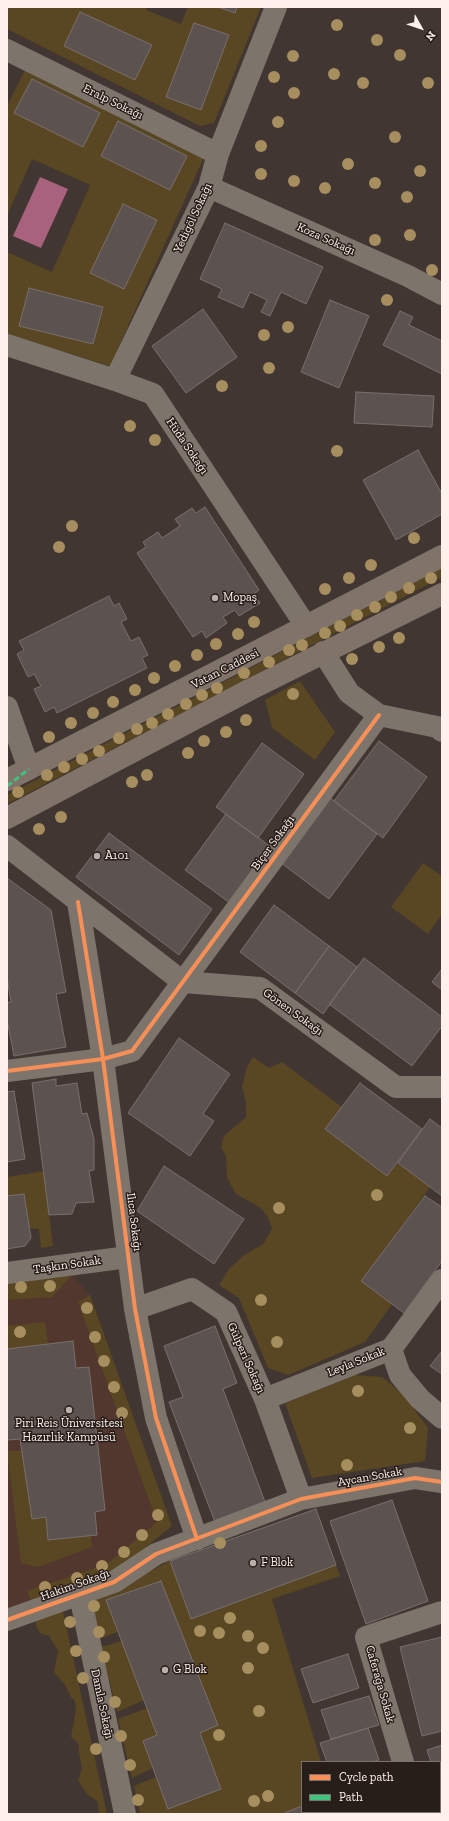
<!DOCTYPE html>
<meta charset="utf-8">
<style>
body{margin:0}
#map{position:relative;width:449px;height:1821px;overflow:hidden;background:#413631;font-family:"Zilla Slab",serif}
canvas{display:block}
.frame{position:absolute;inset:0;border:8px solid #fef0ea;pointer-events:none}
.legend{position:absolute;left:301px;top:1761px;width:140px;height:52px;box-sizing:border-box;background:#271d19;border:1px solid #7d716d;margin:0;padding:5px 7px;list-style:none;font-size:12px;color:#fef0ea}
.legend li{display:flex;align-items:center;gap:8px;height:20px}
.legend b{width:20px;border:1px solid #7d716d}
.north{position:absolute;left:401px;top:8px;width:40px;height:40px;-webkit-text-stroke:3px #271d19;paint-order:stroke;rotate:130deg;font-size:11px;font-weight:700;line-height:16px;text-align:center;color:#fef0ea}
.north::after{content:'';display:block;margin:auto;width:14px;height:18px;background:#fef0ea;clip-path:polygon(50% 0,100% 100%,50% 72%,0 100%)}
</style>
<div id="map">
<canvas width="449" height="1821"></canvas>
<div class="frame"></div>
<ul class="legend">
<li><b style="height:5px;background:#f78f57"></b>Cycle path</li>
<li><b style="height:5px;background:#40c37c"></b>Path</li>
</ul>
<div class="north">N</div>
</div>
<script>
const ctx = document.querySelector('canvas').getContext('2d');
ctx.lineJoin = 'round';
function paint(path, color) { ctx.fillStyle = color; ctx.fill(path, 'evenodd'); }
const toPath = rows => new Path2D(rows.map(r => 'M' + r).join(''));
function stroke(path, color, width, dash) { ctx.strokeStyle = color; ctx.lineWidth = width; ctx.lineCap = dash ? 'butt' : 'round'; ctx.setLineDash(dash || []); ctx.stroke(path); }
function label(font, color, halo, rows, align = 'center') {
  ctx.font = font + ' "Zilla Slab",serif'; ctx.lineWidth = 3; ctx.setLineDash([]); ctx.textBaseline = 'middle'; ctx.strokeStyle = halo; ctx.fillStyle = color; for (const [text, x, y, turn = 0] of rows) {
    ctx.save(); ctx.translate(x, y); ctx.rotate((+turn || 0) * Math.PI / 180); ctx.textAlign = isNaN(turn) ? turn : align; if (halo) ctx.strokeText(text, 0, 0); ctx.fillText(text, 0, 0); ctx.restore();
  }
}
const built = toPath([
 [72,1275,90,1295,172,1526,114,1573,7,1611,7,1284]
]);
const green = toPath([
 [7,7,147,7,146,10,181,24,188,7,261,7,214,123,200,126,7,29],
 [26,68,204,157,110,366,7,334,7,252,52,272,90,185,32,159,7,216,7,106],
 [442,568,442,577,7,804,7,795],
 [300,681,335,732,315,760,272,728,265,700],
 [423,863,442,876,442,914,428,934,391,907],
 [253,1057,269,1068,282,1062,342,1107,325,1129,387,1175,398,1163,430,1187,362,1281,392,1304,365,1342,288,1375,268,1368,239,1298,219,1285,229,1269,244,1255,263,1244,272,1229,268,1218,261,1208,236,1194,227,1178,226,1156,221,1147,224,1136,246,1117,246,1102,242,1087,247,1067],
 [44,1171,53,1246,41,1248,39,1229,29,1228,24,1194,7,1196,7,1177],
 [72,1275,52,1297,7,1300,7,1284],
 [90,1295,172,1526,114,1573,32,1602,27,1591,107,1564,157,1522,78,1302],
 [45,1322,48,1344,7,1349,7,1326],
 [355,1375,382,1377,403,1394,428,1428,425,1461,312,1478,285,1403],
 [7,1451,22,1451,32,1519,46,1517,48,1540,91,1535,92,1547,38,1567,21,1563],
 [170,1561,191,1619,336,1565,340,1576,272,1599,321,1762,302,1762,302,1806,282,1814,140,1814,134,1786,156,1777,220,1789,200,1733,218,1725,161,1582,106,1600,118,1632,99,1639,91,1602],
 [62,1607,107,1814,99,1814,98,1802,86,1793,78,1780,82,1769,79,1752,79,1744,71,1737,76,1710,75,1701,71,1697,65,1685,54,1672,58,1651,49,1636,40,1633,36,1626,35,1616],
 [122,1641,144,1700,117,1712,101,1647],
 [147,1708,157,1735,143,1741,153,1768,132,1778,118,1719]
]);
const water = toPath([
 [40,177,68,189,41,248,13,236]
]);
const building = toPath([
 [218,7,237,7,235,13,218,7],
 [80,12,152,45,135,80,64,46,80,12],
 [194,23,229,35,201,110,166,97,194,23],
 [32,79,100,113,83,147,14,113,32,79],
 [118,121,187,156,170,190,101,156,118,121],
 [123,204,157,220,124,289,90,273,123,204],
 [225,223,323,267,306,304,281,292,270,316,261,312,267,300,250,292,243,308,218,297,222,289,200,279,225,223],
 [29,288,103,307,93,344,19,326,29,288],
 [330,300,369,316,339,388,301,372,330,300],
 [203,309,237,357,186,393,152,346,203,309],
 [400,311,413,317,409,325,442,341,442,374,383,345,400,311],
 [356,392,434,396,432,427,354,423,356,392],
 [418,450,442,494,442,514,396,540,363,480,418,450],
 [205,507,259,590,254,594,260,603,239,616,235,610,223,617,227,623,206,638,202,631,193,637,137,553,146,547,143,542,158,532,162,538,180,526,175,519,192,508,196,513,205,507],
 [109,596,114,606,119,603,127,619,121,622,131,641,139,637,148,655,142,658,147,668,57,713,54,707,45,712,34,689,41,686,34,674,28,677,17,654,24,650,19,641,109,596],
 [379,741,427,777,383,838,334,801,379,741],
 [262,743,304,774,258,838,216,807,262,743],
 [329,797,377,834,329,899,281,863,329,797],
 [226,814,271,847,230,903,185,870,226,814],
 [109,833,212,909,179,955,76,877,109,833],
 [7,878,51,910,66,992,56,994,66,1047,14,1056,7,1019,7,1003,11,1002,7,977,7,878],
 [274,905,329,946,295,993,240,952,274,905],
 [329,946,357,967,323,1014,295,993,329,946],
 [364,958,442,1017,442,1026,412,1066,329,1004,364,958],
 [442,969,442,990,432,982,442,969],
 [179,1038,230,1074,203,1114,214,1121,190,1156,128,1113,179,1038],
 [56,1079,56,1086,77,1083,82,1114,87,1113,94,1139,94,1170,89,1171,94,1202,76,1203,72,1214,49,1215,32,1083,56,1079],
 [360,1083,422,1129,387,1176,325,1129,360,1083],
 [14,1091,25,1159,7,1162,7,1092,14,1091],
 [430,1119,442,1128,442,1196,398,1163,430,1119],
 [164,1166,244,1219,214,1264,137,1211,164,1166],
 [24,1194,31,1238,25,1246,7,1249,7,1196,24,1194],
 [425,1196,442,1207,442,1261,404,1313,361,1281,425,1196],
 [215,1326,237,1383,223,1389,265,1502,215,1522,169,1402,183,1397,164,1346,215,1326],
 [73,1341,76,1368,89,1367,105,1510,95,1512,97,1535,48,1540,46,1517,32,1519,20,1439,7,1440,7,1349,73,1341],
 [442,1351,442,1374,430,1366,442,1351],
 [392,1500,428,1601,366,1624,330,1521,392,1500],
 [316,1509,336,1565,191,1619,170,1561,316,1509],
 [161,1581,218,1725,200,1733,221,1789,168,1809,143,1741,157,1735,106,1600,161,1581],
 [442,1637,442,1731,422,1736,400,1647,442,1637],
 [348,1654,359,1688,313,1703,301,1669,348,1654],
 [369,1696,379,1725,331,1739,321,1710,369,1696],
 [368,1728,379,1760,372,1762,327,1762,320,1743,368,1728],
 [442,1745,442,1777,440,1777,440,1762,431,1762,427,1750,442,1745],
 [442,1790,442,1814,433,1814,432,1812,440,1812,440,1791,442,1790],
 [302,1806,302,1812,314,1812,314,1814,282,1814,302,1806],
 [356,1812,404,1812,405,1814,351,1814,356,1812]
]);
const street = toPath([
 [7,50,218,154],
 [209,187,408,276,442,294],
 [7,345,115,380,153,394,306,626],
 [115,380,209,187,218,154,276,7],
 [323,652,349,693,379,715,437,727,442,731],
 [7,707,29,769],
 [7,846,183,982,260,988,396,1087,442,1087],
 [78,902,103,1059,135,1309,156,1418,197,1539],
 [7,1071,103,1059,132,1051,379,715],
 [7,1273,128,1257],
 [135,1309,192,1289,226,1312,265,1399,301,1499],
 [391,1349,400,1375,420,1399,442,1418],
 [265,1399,391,1349,442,1280],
 [80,1595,125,1814],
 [7,1620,114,1582,156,1554,301,1499,415,1478,442,1482],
 [403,1762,366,1637,442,1612],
 [417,1812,418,1814]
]);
const primary = toPath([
 [7,780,442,556],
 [7,818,249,690,442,594]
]);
const quiet = toPath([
 [7,786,29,769]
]);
const cycleway = toPath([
 [78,902,103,1059,135,1309,156,1418,197,1539],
 [7,1071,103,1059,132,1051,379,715],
 [7,1620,114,1582,156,1554,301,1499,415,1478,442,1482]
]);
const trees = [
 [337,25],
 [377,40],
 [400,55],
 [293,56],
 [334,74],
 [274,77],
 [363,83],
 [428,83],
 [294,93],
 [278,122],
 [395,137],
 [261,146],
 [348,164],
 [420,171],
 [261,174],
 [294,181],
 [375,183],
 [325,188],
 [407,197],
 [410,235],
 [375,240],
 [432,270],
 [387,300],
 [288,327],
 [264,335],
 [269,368],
 [222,386],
 [130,426],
 [155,440],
 [337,451],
 [72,526],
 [414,538],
 [59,547],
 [371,565],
 [349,578],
 [431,578],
 [409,588],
 [325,589],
 [391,597],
 [375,607],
 [357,615],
 [254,622],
 [340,626],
 [325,633],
 [238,634],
 [399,638],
 [216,644],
 [302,645],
 [379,647],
 [289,650],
 [197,655],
 [352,659],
 [269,662],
 [175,666],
 [244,673],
 [154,678],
 [217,688],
 [135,690],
 [293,694],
 [202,695],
 [113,702],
 [186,704],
 [93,713],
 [168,714],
 [246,720],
 [71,723],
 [152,723],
 [137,729],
 [226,732],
 [49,737],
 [119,738],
 [204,741],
 [99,751],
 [188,753],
 [82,759],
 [64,767],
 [47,775],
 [147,775],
 [132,782],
 [18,792],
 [61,817],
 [39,829],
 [377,1195],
 [279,1208],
 [50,1286],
 [21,1287],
 [261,1300],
 [87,1308],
 [20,1332],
 [95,1337],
 [277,1342],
 [104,1361],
 [114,1387],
 [358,1391],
 [122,1413],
 [410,1428],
 [347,1465],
 [158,1515],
 [142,1535],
 [220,1543],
 [124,1552],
 [102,1566],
 [77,1578],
 [45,1587],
 [94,1606],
 [230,1618],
 [70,1622],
 [200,1631],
 [99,1632],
 [219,1633],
 [248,1636],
 [263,1648],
 [76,1651],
 [104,1657],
 [248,1668],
 [83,1678],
 [115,1702],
 [259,1711],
 [219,1735],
 [121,1736],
 [96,1749],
 [130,1765],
 [268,1796],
 [138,1800],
 [254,1801]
];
const markers = [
 [215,598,4,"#bcafa9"],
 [97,856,4,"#bcafa9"],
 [69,1410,4,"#bcafa9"],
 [253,1563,4,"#bcafa9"],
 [165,1670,4,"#bcafa9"]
];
const streetNames = [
 ["Eralp Sokağı",113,102,26],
 ["Yedigöl Sokağı",193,218,-65],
 ["Koza Sokağı",326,239,24],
 ["Hüda Sokağı",187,446,56],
 ["Vatan Caddesi",225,669,-27],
 ["Biçer Sokağı",273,843,-54],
 ["Gönen Sokağı",293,1012,36],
 ["Ilıca Sokağı",134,1222,83],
 ["Taşkın Sokak",67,1265,-8],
 ["Gülperi Sokağı",246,1358,66],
 ["Leyla Sokak",356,1362,-22],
 ["Aycan Sokak",370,1477,-10],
 ["Hakim Sokağı",75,1585,-20],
 ["Caferağa Sokak",380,1684,74],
 ["Damla Sokağı",102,1704,78]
];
const poiNames = [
 ["Mopaş",223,598],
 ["A101",105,856],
 ["Piri Reis Üniversitesi",69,1424,"center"],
 ["Hazırlık Kampüsü",69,1438,"center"],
 ["F Blok",261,1563],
 ["G Blok",173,1670]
];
paint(built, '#51372d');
paint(green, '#584722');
paint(water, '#a9627d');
paint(building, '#5c5250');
stroke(building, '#7a6f6d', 1);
stroke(street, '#7d746c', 22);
stroke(primary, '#80736a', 22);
stroke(quiet, '#40c37c', 3, [6, 3]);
stroke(cycleway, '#f78f57', 4);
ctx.fillStyle = '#a78e5f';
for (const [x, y] of trees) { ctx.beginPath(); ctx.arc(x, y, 6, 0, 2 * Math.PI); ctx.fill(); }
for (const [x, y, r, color] of markers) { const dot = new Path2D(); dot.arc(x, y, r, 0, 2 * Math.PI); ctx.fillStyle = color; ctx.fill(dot); stroke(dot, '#271d19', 1.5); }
label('12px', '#fef0ea', '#271d19', streetNames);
label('12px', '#fef0ea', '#271d19', poiNames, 'left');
</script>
